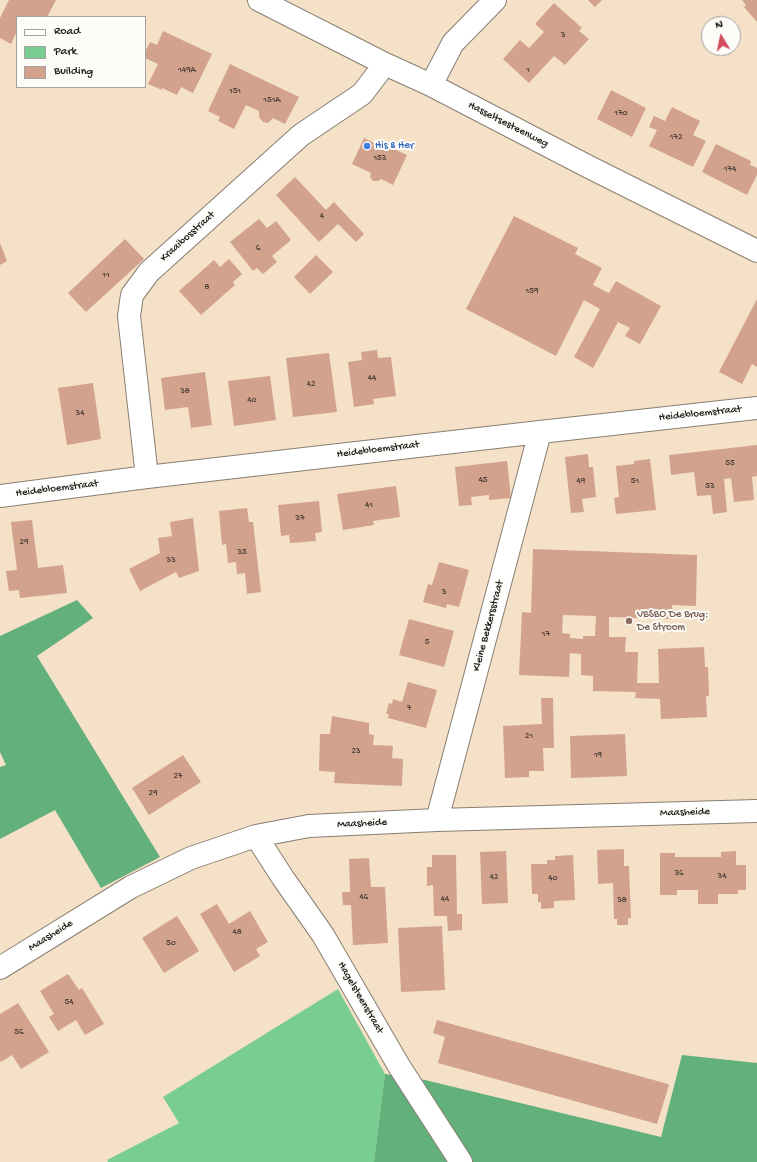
<!DOCTYPE html>
<style>
body{margin:0}
#map{position:relative;width:757px;height:1162px;overflow:hidden;background:#f4e1c7;font-family:"Gochi Hand",sans-serif}
canvas{display:block}
.legend{position:absolute;left:16px;top:16px;width:130px;height:72px;box-sizing:border-box;background:#fdfcf7;border:1px solid #a3a29f;margin:0;padding:5px 7px;list-style:none;font-size:12px;color:#1c1c1c}
.legend li{display:flex;align-items:center;gap:8px;height:20px}
.legend b{width:20px;border:1px solid #a3a29f}
.north{position:absolute;left:701px;top:16px;width:40px;height:40px;box-sizing:border-box;background:#fdfcf7;border:1px solid #a3a29f;border-radius:50%;rotate:350deg;font-size:11px;font-weight:700;line-height:16px;text-align:center;color:#1c1c1c}
.north::after{content:'';display:block;margin:auto;width:14px;height:18px;background:#d1495b;clip-path:polygon(50% 0,100% 100%,50% 72%,0 100%)}
</style>
<div id="map">
<canvas width="757" height="1162"></canvas>
<ul class="legend">
<li><b style="height:5px;background:#fff"></b>Road</li>
<li><b style="height:11px;background:#79cd91"></b>Park</li>
<li><b style="height:11px;background:#d2a28c"></b>Building</li>
</ul>
<div class="north">N</div>
</div>
<script>
const ctx = document.querySelector('canvas').getContext('2d');
ctx.lineJoin = 'round';
function paint(path, color) { ctx.fillStyle = color; ctx.fill(path, 'evenodd'); }
const toPath = rows => new Path2D(rows.map(r => 'M' + r).join(''));
function stroke(path, color, width, dash) { ctx.strokeStyle = color; ctx.lineWidth = width; ctx.lineCap = dash ? 'butt' : 'round'; ctx.setLineDash(dash || []); ctx.stroke(path); }
function label(font, color, halo, rows, align = 'center') {
  ctx.font = font + ' "Gochi Hand",sans-serif'; ctx.lineWidth = 4; ctx.setLineDash([]); ctx.textBaseline = 'middle'; ctx.strokeStyle = halo; ctx.fillStyle = color; for (const [text, x, y, turn = 0] of rows) {
    ctx.save(); ctx.translate(x, y); ctx.rotate((+turn || 0) * Math.PI / 180); ctx.textAlign = isNaN(turn) ? turn : align; if (halo) ctx.strokeText(text, 0, 0); ctx.fillText(text, 0, 0); ctx.restore();
  }
}
const green = toPath([
 [338,989,385,1074,374,1162,108,1162,107,1160,179,1123,163,1097]
]);
const forest = toPath([
 [77,600,93,618,37,656,160,857,101,888,55,810,0,839,0,767,6,765,0,752,0,636],
 [682,1055,757,1063,757,1162,374,1162,385,1074,425,1080,661,1137]
]);
const building = toPath([
 [9,0,56,0,47,17,28,17,25,16,24,17,17,17,17,31,11,44,0,38,0,18],
 [588,0,602,0,595,7],
 [742,0,757,0,757,22,744,7,746,5],
 [554,3,582,28,579,31,589,39,565,65,554,56,529,83,503,59,520,40,529,48,544,32,535,24],
 [163,31,212,54,193,93,181,87,177,95,162,88,162,90,148,84,158,64,145,58,145,52,150,42,157,45],
 [230,64,299,97,285,124,273,118,268,123,263,122,259,117,259,111,246,105,234,129,218,121,220,117,208,111],
 [611,90,646,108,632,137,597,119],
 [672,107,700,121,693,135,706,141,693,167,649,146,657,130,649,127,654,116,665,121],
 [364,138,380,146,381,143,407,155,393,185,381,179,378,181,373,181,370,177,371,173,352,164],
 [716,144,751,161,750,165,757,168,757,175,747,195,702,172],
 [295,177,326,210,334,202,364,234,356,242,338,224,319,242,276,195],
 [514,216,578,248,575,254,602,268,593,285,609,293,616,281,661,306,640,344,625,336,630,328,618,322,593,368,574,357,600,309,584,300,556,356,466,309],
 [259,219,267,228,276,221,291,240,272,256,277,262,263,274,257,268,253,271,230,242],
 [125,239,144,259,86,312,68,293],
 [0,243,7,261,0,265],
 [316,255,333,272,310,294,294,277],
 [229,259,242,274,233,282,235,285,201,315,179,291,214,260,220,267],
 [757,299,757,367,752,364,742,384,719,372],
 [377,350,378,358,391,357,396,396,373,399,374,404,354,407,348,362,362,360,361,352],
 [329,353,337,412,293,417,286,358],
 [205,372,212,425,191,428,188,407,165,410,161,378],
 [270,376,276,420,234,426,228,381],
 [93,383,101,439,67,445,58,388],
 [757,445,757,476,752,477,754,500,734,502,731,478,724,479,727,512,713,514,711,495,697,496,694,472,671,475,669,455],
 [588,454,589,467,593,467,596,497,582,499,584,512,571,513,565,457],
 [650,459,656,510,616,514,614,498,619,497,616,466,634,464,634,461],
 [507,461,511,498,489,500,489,495,471,497,472,505,459,506,455,467],
 [396,486,400,517,373,521,374,525,343,530,337,494],
 [319,501,322,532,315,533,316,541,290,543,289,535,281,536,278,505],
 [247,508,249,522,253,522,261,592,247,594,245,573,237,574,236,562,228,563,226,544,222,545,219,511],
 [193,518,199,571,179,578,176,572,140,591,129,569,160,553,158,538,172,536,170,522],
 [32,520,38,568,63,565,67,593,20,598,19,590,9,591,6,571,17,570,11,522],
 [533,549,697,555,696,606,672,605,672,619,609,617,609,637,626,637,625,652,638,652,637,683,659,683,658,649,704,647,705,667,708,667,709,696,706,696,707,717,661,719,660,699,635,698,636,692,593,691,593,676,581,675,581,654,570,653,569,677,519,675,522,612,531,613],
 [563,615,596,616,595,636,583,636,583,639,570,638,570,634,562,633],
 [439,562,469,570,459,607,447,604,446,608,423,602,428,584,432,585],
 [409,619,454,631,444,667,399,655],
 [408,682,437,690,426,728,388,718,389,714,386,714,389,703,392,704,393,699,402,702],
 [541,698,553,698,554,748,543,748,544,771,529,771,529,777,505,778,503,726,542,724],
 [332,716,369,723,369,734,374,735,373,745,393,746,392,758,403,759,402,786,334,783,335,772,319,771,320,734,330,734],
 [625,734,627,776,571,778,570,736],
 [183,755,201,782,149,815,132,788],
 [624,849,624,866,629,866,631,918,628,918,628,925,617,925,617,919,614,919,613,883,598,884,597,850],
 [506,851,508,903,482,904,480,852],
 [736,851,736,865,746,865,746,890,738,890,738,894,718,894,718,904,698,904,698,890,677,890,677,895,660,895,660,853,675,853,675,857,721,857,721,852],
 [432,855,456,855,457,914,462,914,462,930,448,931,447,916,434,916,433,885,427,886,427,867,432,867],
 [573,855,575,900,554,901,554,908,541,909,541,902,538,902,538,894,532,894,531,864,547,864,547,860,555,860,555,856],
 [369,858,371,887,385,887,388,943,353,945,351,905,343,905,342,892,350,892,349,859],
 [217,904,229,924,250,911,268,942,256,949,260,956,234,972,200,914],
 [177,916,199,951,164,973,142,938],
 [442,926,445,990,401,992,398,928],
 [68,974,79,990,82,988,104,1024,85,1035,76,1020,58,1031,49,1017,54,1014,40,991],
 [18,1003,49,1052,21,1069,12,1055,1,1062,0,1060,0,1014],
 [437,1020,668,1084,669,1085,657,1124,438,1063,445,1037,433,1033]
]);
const minor = toPath([
 [259,0,385,64,431,85,589,167,757,251],
 [431,85,453,43,495,0],
 [147,477,129,316,132,295,149,272,301,135,362,94,385,64],
 [0,496,147,477,540,432,757,408],
 [437,820,540,432],
 [256,836,283,878,323,935,399,1066,461,1162],
 [0,968,131,887,191,858,256,836,309,826,437,820,757,811]
]);
const markers = [
 [367,146,4,"#3f7fe0"],
 [629,621,4,"#8d6e63"]
];
const numberNames = [
 ["3",563,36],
 ["149A",187,71],
 ["1",528,71],
 ["151",235,92],
 ["151A",272,101],
 ["170",621,114],
 ["172",676,138],
 ["153",380,159],
 ["174",730,170],
 ["4",322,217],
 ["6",258,249],
 ["11",106,276],
 ["8",207,288],
 ["159",532,292],
 ["44",372,379],
 ["42",311,385],
 ["38",185,392],
 ["40",252,401],
 ["34",80,414],
 ["55",730,464],
 ["45",483,481],
 ["49",581,482],
 ["51",635,482],
 ["53",710,487],
 ["41",369,506],
 ["37",300,519],
 ["29",24,543],
 ["35",242,553],
 ["33",171,561],
 ["3",444,593],
 ["17",546,635],
 ["5",427,643],
 ["7",409,709],
 ["21",529,737],
 ["23",356,752],
 ["19",598,756],
 ["27",178,777],
 ["29",153,794],
 ["36",679,874],
 ["34",722,877],
 ["42",494,878],
 ["40",553,879],
 ["46",364,898],
 ["44",445,900],
 ["38",622,901],
 ["48",237,933],
 ["50",171,944],
 ["54",69,1003],
 ["56",19,1033]
];
const streetNames = [
 ["Hasseltsesteenweg",508,125,27],
 ["Kraaibosstraat",188,237,-42],
 ["Heidebloemstraat",700,414,-6],
 ["Heidebloemstraat",378,450,-7],
 ["Heidebloemstraat",57,489,-7],
 ["Kleine Bekkersstraat",489,626,-75],
 ["Maasheide",685,813,-2],
 ["Maasheide",362,824,-3],
 ["Maasheide",51,936,-32],
 ["Hagelsteenstraat",360,998,60]
];
const shopNames = [
 ["His & Her",375,146]
];
const educationNames = [
 ["VBSBO De Brug:",637,615],
 ["De Stroom",637,628]
];
paint(green, '#79cd91');
paint(forest, '#62b07b');
paint(building, '#d2a28c');
stroke(minor, '#887e72', 24);
stroke(minor, '#fff', 22);
for (const [x, y, r, color] of markers) { const dot = new Path2D(); dot.arc(x, y, r, 0, 2 * Math.PI); ctx.fillStyle = color; ctx.fill(dot); stroke(dot, '#fdfcf7', 1.5); }
label('9px', '#4a3e38', null, numberNames);
label('11px', '#1c1c1c', '#fdfcf7', streetNames);
label('11px', '#366cbe', '#fdfcf7', shopNames, 'left');
label('11px', '#785e54', '#fdfcf7', educationNames, 'left');
</script>
